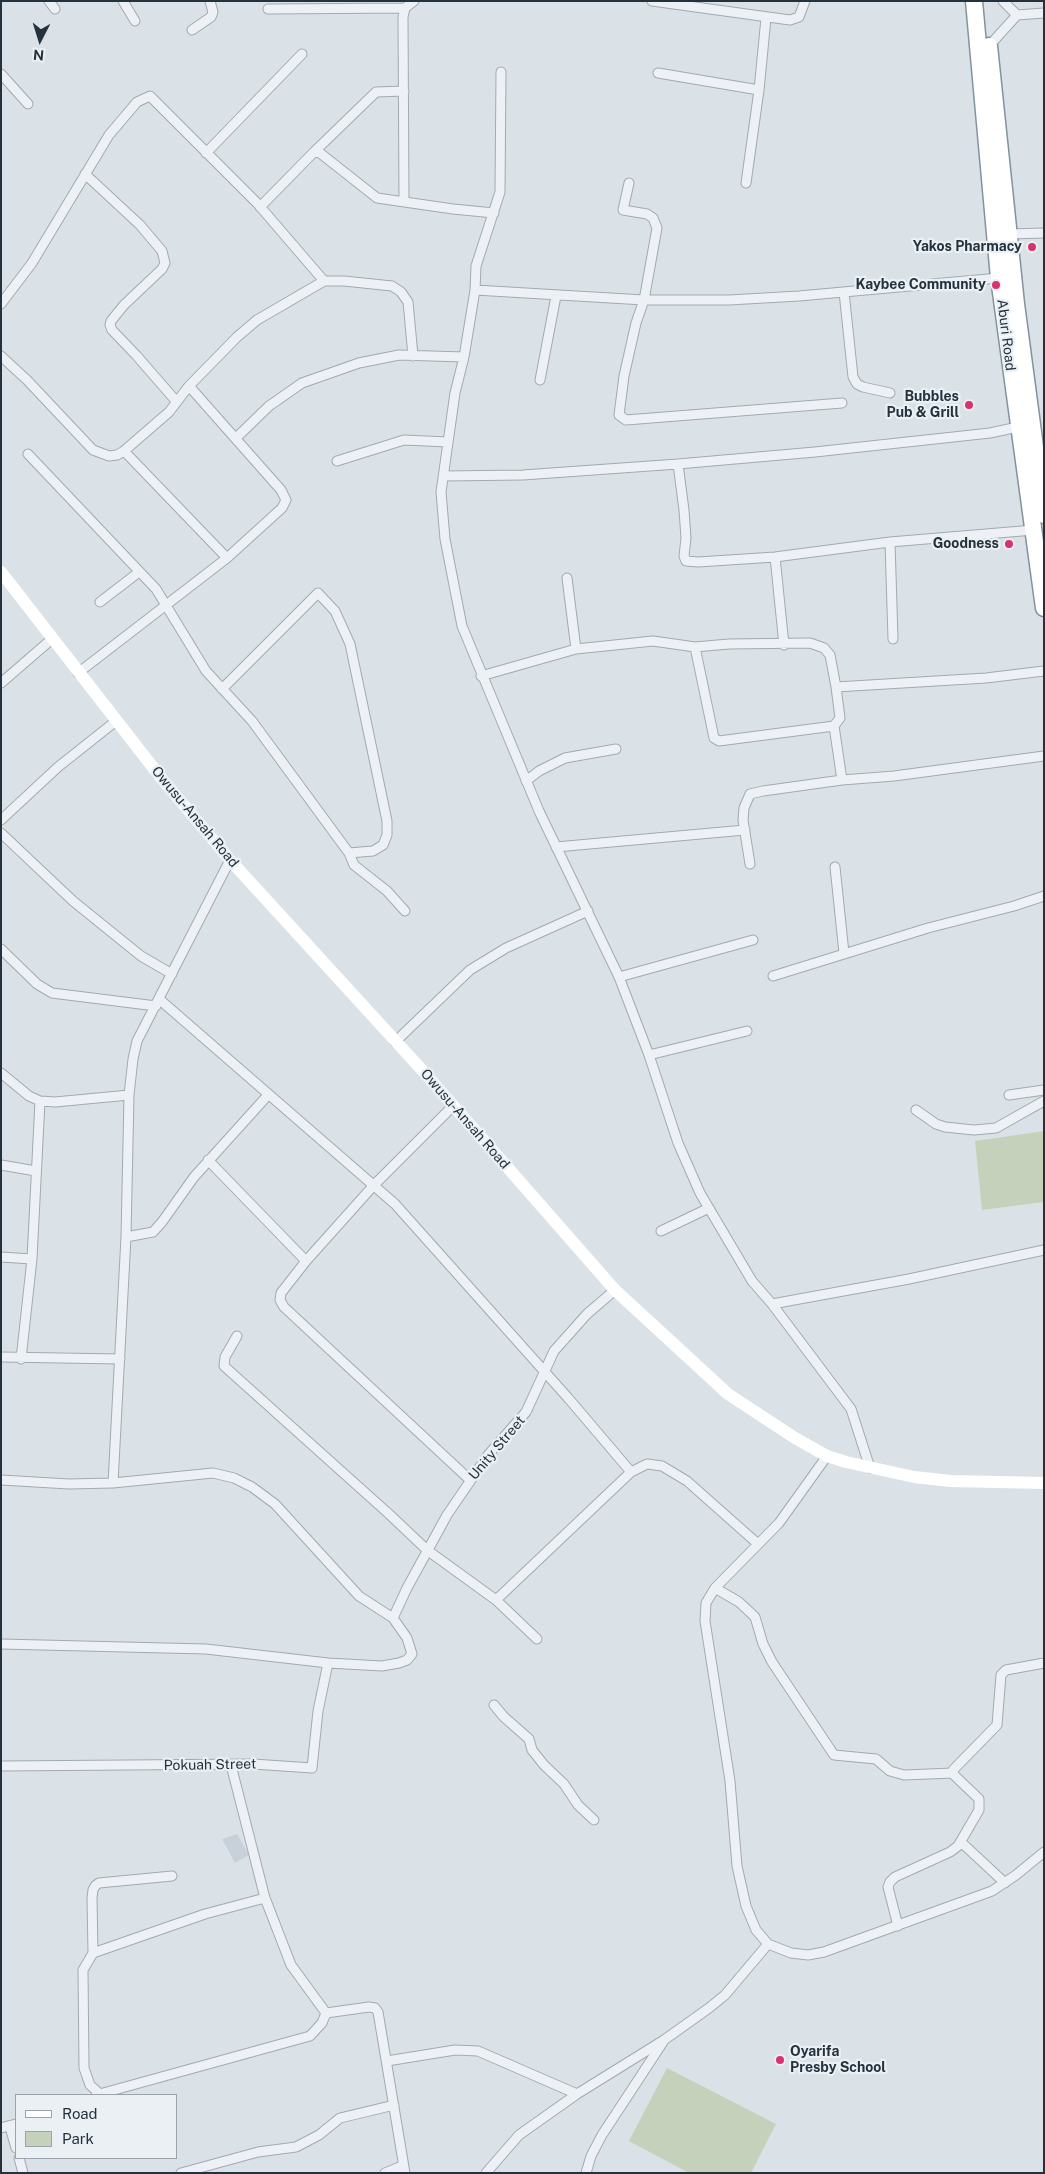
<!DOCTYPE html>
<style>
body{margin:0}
#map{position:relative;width:1045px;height:2174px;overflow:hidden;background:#dae2e7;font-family:"Public Sans",sans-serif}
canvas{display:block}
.frame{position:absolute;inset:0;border:2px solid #24323d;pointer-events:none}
.legend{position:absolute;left:15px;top:2094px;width:162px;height:65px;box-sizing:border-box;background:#eaf0f4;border:1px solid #9ba4ab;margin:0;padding:6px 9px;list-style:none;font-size:15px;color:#24323d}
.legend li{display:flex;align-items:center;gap:10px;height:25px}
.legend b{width:25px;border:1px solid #9ba4ab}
.north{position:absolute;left:15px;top:15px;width:50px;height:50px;-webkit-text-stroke:4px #eaf0f4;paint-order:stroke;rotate:185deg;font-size:14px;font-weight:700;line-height:20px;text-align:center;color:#24323d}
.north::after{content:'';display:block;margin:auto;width:18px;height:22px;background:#24323d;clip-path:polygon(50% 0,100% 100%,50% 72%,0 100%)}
</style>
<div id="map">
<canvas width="1045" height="2174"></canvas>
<div class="frame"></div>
<ul class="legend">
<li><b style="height:6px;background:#fff"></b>Road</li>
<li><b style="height:14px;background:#c5d1bb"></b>Park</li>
</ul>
<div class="north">N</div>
</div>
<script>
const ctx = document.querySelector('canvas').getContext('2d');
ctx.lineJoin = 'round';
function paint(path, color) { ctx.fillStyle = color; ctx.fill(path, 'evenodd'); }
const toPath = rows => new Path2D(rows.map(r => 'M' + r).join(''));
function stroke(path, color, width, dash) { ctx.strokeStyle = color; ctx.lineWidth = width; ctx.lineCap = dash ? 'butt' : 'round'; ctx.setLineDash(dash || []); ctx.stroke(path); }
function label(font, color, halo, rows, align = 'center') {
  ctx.font = font + ' "Public Sans",sans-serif'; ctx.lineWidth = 4.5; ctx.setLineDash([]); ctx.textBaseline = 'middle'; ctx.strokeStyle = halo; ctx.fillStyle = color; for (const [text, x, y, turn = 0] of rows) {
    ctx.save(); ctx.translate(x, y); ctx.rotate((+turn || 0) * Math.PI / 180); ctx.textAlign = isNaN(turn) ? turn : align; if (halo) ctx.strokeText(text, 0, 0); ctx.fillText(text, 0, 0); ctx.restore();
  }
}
const built = toPath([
 [237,1834,249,1855,235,1863,222,1839]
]);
const green = toPath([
 [1044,1131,1044,1202,982,1210,975,1141],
 [667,2068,776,2124,751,2173,689,2173,629,2141]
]);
const street = toPath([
 [49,1,55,9],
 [123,1,135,21],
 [652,1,790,20,799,17,805,1],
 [268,9,405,8],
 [1017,15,1044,13],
 [192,30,211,17,213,12,210,1],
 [989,46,1017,15,1003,1],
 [501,72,500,192,476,266,475,290,464,357,455,393,441,492,445,539,462,626,539,811,619,977,649,1055,678,1143,700,1193,752,1281,772,1304,851,1409,870,1468],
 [658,73,759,90],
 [1,74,28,104],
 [314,152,376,92,404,91],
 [206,153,302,54],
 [85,174,140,225,162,251,165,263,162,269,124,305,111,321,110,325,112,330,136,355,176,401],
 [629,183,623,210,647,214,653,218,657,228,644,300,636,323,624,376,619,415,626,420,842,403],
 [746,183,759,90,766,18],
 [404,202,403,17,405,8,414,1],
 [260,207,314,152,320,153,377,198,453,209,494,213],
 [1009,234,1044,233],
 [475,290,644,300,729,300,799,296,999,278],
 [844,292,853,377,857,384,863,387,890,393],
 [1,304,32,263,109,135,137,102,150,96,257,203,324,281,344,281,392,286,401,292,408,302,413,356],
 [1,356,27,380,93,450,109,456,117,455,124,451,169,412,189,386,237,337,257,320,324,281],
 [540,380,556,296],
 [236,438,269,406,302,383,359,363,399,355,464,357],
 [124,451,227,558],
 [28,454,156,589,206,671,252,721,349,853,354,865,387,891,405,911],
 [337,461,404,440,448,442],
 [678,464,684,510,686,538,684,556,686,561,698,562,775,557,890,542,1034,530],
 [444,476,523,475,678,464,815,452,990,433,1018,427],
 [890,542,893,639],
 [775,557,784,645],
 [567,578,576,649],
 [100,602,139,572],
 [695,647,714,738,719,741,834,726,840,718,836,687],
 [78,673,227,558,282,508,286,500,281,490,189,386],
 [481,676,576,649,653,641,695,647,729,644,810,643,824,648,830,655,836,687,986,678,1044,671],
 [1,683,53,638],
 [222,689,318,593,335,611,350,644,387,821,387,835,383,845,373,851,349,853],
 [834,726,842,780,894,776,1044,756],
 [526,781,539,771,565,758,616,749],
 [1,820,58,767,116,721],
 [1,833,73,901,141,956,172,974],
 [556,847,745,830],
 [750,864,743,820,744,808,750,794,763,791,842,780],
 [835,867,844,953],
 [1,949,37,984,52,993,156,1006],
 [773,976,928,928,1014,906,1044,896],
 [619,977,753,940],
 [159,999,395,1204,569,1399,631,1472],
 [395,1042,470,970,506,948,588,911],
 [649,1055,747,1031],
 [1,1073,29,1096,40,1101,55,1102,129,1095],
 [1009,1095,1044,1090],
 [453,1106,374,1185,306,1261,281,1293,280,1300,284,1307,470,1480],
 [916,1110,936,1124,945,1127,974,1130,996,1128,1044,1101],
 [208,1160,306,1261],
 [1,1165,36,1171],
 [661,1231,709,1208],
 [126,1237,153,1232,162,1222,194,1177,268,1095],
 [1,1257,32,1259],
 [772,1304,909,1279,1044,1250],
 [237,1336,225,1357,224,1366,389,1514,427,1550,496,1600,631,1472,647,1464,662,1466,687,1481,758,1544],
 [1,1357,120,1359],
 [21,1359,32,1259,40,1101],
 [827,1456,779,1523,715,1588,706,1603,705,1621,730,1781,737,1866,746,1906,756,1930,768,1944,791,1953,808,1955,824,1952,992,1891,1016,1875,1044,1852],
 [1,1480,69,1484,113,1483,213,1473,234,1478,252,1487,275,1504,359,1596,393,1618,407,1638,412,1654,407,1660,399,1663,382,1666,328,1663,206,1649,1,1644],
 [113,1483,126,1237,129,1095,133,1059,137,1041,230,860],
 [715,1588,739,1602,755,1617,763,1644,772,1662,834,1755,876,1759,890,1771,904,1775,953,1773],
 [496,1600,537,1639],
 [393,1618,407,1588,447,1515,488,1455,526,1412,554,1351,587,1314,615,1290],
 [494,1705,504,1717,529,1739,532,1750,544,1765,564,1784,578,1805,594,1820],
 [231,1765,265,1898,291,1965,326,2013],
 [1,1766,253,1764,312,1768,318,1711,328,1663],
 [961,1842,1005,1883],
 [898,1926,888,1887,890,1882,895,1877,950,1852,958,1846,979,1810,979,1799,954,1775,953,1770,997,1725,1001,1675,1006,1670,1044,1663],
 [93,1953,92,1898,93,1890,95,1886,99,1883,172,1876],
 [387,2061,455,2050,478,2051,577,2094],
 [100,2094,90,2085,84,2068,83,1970,93,1953,205,1914,265,1898],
 [96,2095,310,2036,322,2023,326,2013,369,2007,375,2008,378,2012,405,2173],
 [10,2127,16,2148],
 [1,2128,16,2124],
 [19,2158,23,2173],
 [181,2173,258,2152,296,2147,319,2135,340,2118,394,2105],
 [385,2173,402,2166],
 [486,2173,519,2135,577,2094,664,2040,709,2008,725,1995,768,1944],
 [586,2173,591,2156,602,2135,663,2042]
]);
const secondary = toPath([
 [1,572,162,779,230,860,422,1070,615,1290,728,1394,795,1438,827,1456,846,1462,914,1477,951,1481,1044,1483]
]);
const highway = toPath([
 [974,1,999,278,1044,608],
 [989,46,1016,304,1044,515]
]);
const markers = [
 [1032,247,5,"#d9326e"],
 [996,285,5,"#d9326e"],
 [969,405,5,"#d9326e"],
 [1009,544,5,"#d9326e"],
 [780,2060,5,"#d9326e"]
];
const poiNames = [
 ["Yakos Pharmacy",1022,247],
 ["Kaybee Community",986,285],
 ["Bubbles",959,397],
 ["Pub & Grill",959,413],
 ["Goodness",999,544],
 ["Oyarifa",790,2052,"left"],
 ["Presby School",790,2068,"left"]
];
const streetNames = [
 ["Aburi Road",1006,335,83],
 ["Owusu-Ansah Road",195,817,50],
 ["Owusu-Ansah Road",465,1119,49],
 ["Unity Street",497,1448,-50],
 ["Pokuah Street",210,1765,-1]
];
paint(built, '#c8d1d9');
paint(green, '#c5d1bb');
stroke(street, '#a0aab1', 11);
stroke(highway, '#81939e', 19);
stroke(street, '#edf1f5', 9);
stroke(secondary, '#fff', 12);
stroke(highway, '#fff', 16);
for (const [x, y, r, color] of markers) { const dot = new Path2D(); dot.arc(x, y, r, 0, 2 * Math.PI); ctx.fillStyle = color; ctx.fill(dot); stroke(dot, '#eaf0f4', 2); }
label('bold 14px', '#24323d', '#eaf0f4', poiNames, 'right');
label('14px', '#24323d', '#eaf0f4', streetNames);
</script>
